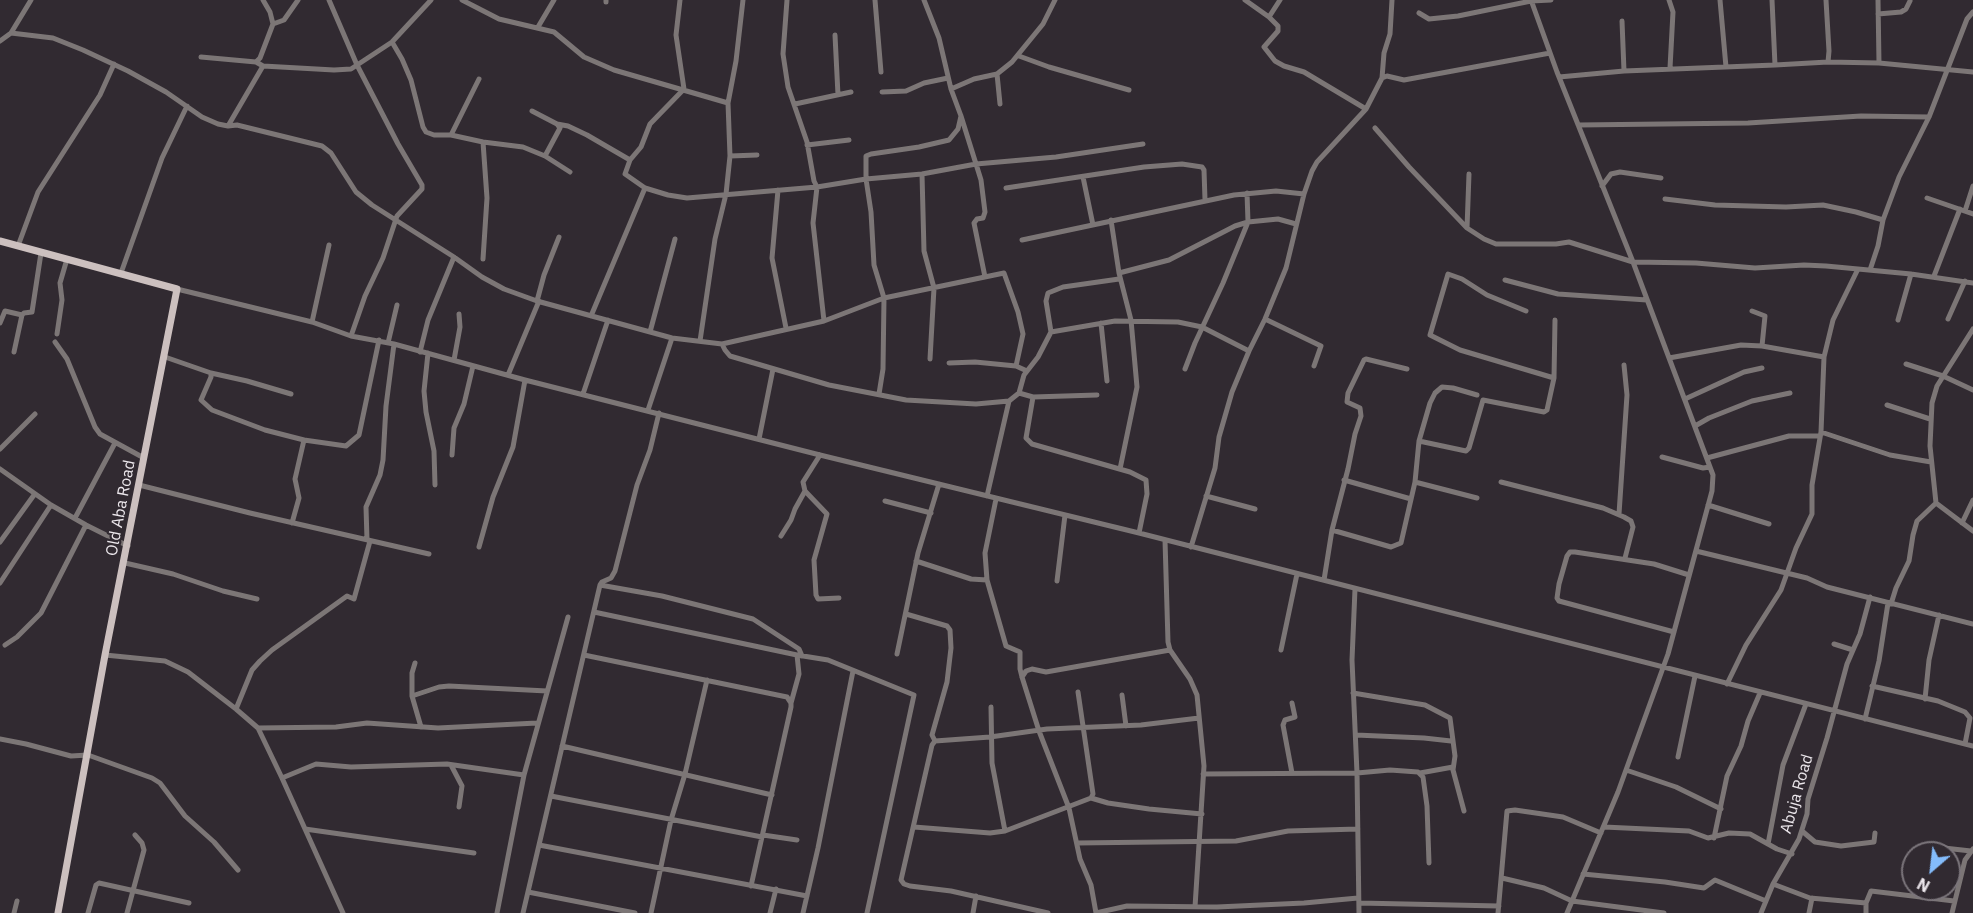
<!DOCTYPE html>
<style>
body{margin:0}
#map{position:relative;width:1973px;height:913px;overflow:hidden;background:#312a31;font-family:"IBM Plex Sans",sans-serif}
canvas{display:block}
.north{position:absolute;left:1901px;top:841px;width:60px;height:60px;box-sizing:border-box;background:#312a31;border:2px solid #7b757b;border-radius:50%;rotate:208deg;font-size:16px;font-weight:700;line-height:24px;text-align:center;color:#ebe6eb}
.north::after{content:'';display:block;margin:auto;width:21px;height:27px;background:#84bcfb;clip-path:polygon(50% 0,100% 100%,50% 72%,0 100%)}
</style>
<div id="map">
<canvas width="1973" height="913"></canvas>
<div class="north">N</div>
</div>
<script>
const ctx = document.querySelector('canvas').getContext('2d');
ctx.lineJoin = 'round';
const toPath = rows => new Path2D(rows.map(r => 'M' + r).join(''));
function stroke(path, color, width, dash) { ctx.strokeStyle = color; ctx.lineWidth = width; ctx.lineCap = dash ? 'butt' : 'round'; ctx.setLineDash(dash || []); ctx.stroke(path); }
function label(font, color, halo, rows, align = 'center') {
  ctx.font = font + ' "IBM Plex Sans",sans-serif'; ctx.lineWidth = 4.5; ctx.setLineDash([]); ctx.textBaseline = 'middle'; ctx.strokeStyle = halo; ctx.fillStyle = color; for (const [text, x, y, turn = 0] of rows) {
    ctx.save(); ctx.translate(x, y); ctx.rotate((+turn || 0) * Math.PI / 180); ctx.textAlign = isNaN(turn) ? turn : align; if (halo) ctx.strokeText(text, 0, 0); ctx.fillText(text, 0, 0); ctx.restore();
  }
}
const minor = toPath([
 [263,0,270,12,273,24],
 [329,0,357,65,398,144,422,185,422,189,397,216,383,258,365,296,351,336],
 [462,0,499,19,554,32,584,57,614,70,728,103],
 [680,0,676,35,684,89,650,124,641,147,630,160,625,174,645,188,668,195,687,198,817,187,866,179,922,174,976,164,1056,157,1143,144],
 [787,0,783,54,788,87,807,142,814,181,817,187,813,223,824,321],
 [875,0,881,72],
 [924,0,939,38,951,89,961,116,981,180,985,212,983,218,977,219,974,223,985,277],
 [1245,0,1269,17,1278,26,1278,31,1264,47,1275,61,1284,66,1304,72,1366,109],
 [1531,0,1557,72,1633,262,1713,475,1712,491,1668,654,1618,792,1567,913],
 [1669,0,1673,12,1670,68],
 [1720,0,1726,67],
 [1772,0,1775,65],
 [1826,0,1829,51,1828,62],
 [1878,0,1879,63],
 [606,2,606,0],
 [1419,13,1429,19,1458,16,1531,1,1551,0],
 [1878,14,1901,12,1906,9,1910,1],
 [1269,17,1280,0],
 [1622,21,1624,71],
 [538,27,554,0],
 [11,33,53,38,83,50,128,71,166,92,202,117,218,124,228,126,263,66,334,70,351,69,392,42,431,0],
 [835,35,838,95],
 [0,41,11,33,31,0],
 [392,42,402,59,411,80,423,127,426,132,434,135,451,135,483,142,523,147,545,156,570,172],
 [1019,56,1049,67,1129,90],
 [201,57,256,62],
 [263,66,256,62,260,58,273,24,284,20,298,0],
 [997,74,1000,104],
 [1559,77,1624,71,1775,65,1828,62,1879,63,1973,72],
 [1382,78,1387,76,1404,80,1550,53],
 [951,89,974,79,997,74,1012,62,1043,24,1055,0],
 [882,92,906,91,924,83,948,78],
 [795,104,851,92],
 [532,111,557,124,560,128,545,156],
 [557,124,568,126,587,135,630,160],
 [1578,125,1748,123,1861,116,1929,117],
 [228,126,237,125,322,146,331,153,356,192,372,205,454,257,482,277,504,289,537,301,672,338,722,344,725,350,730,356,829,385,906,400,976,404,1009,401],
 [1375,128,1409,167,1467,228,1484,239,1496,244,1556,244,1569,242,1633,262,1696,263,1755,268,1804,265,1826,266,1911,274,1973,283],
 [451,135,479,79],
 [483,142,487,198,483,259],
 [807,145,849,140],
 [730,156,757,155],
 [922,174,924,251,934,288,930,359],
 [1083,177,1093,225],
 [1602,186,1611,174,1620,172,1661,178],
 [1006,188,1144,167,1182,164,1202,167,1204,170,1205,200],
 [778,190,772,258,786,328],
 [1927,198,1973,214],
 [1665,199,1715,205,1786,207,1823,205,1856,212,1883,220],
 [1965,211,1973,186],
 [1111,220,1119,273],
 [1467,228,1469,174],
 [1022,240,1234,195,1276,191,1304,194],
 [18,246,38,192,100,95,114,64],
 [1870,270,1878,246,1883,220,1899,177,1929,117,1967,19,1973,12],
 [121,273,162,158,187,106],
 [1934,276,1960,209],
 [1505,280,1558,294,1647,300],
 [177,289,312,322,351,336,394,344,525,380,820,455,1139,533,1973,746],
 [537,301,544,275,559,237],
 [1526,311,1487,295,1462,279,1448,274,1430,335,1460,350,1554,378],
 [1752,311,1765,316,1762,346],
 [591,316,645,188],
 [1265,319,1321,346,1314,366],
 [1948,319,1965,281],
 [1898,320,1911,274],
 [312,322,329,245],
 [0,323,5,311,22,315,24,313,32,312,41,253],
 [1101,323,1107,381],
 [1973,329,1937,386,1932,403,1930,446,1936,503,1973,531],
 [650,332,675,239],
 [1051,332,1046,301,1048,293,1063,287,1119,279],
 [57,334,62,300,60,283,67,259],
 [700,341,715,239,726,194,730,156,728,103,736,61,743,0],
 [55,342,67,359,95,427,100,434,144,458],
 [388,343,397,305],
 [722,344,824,321,884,298,1004,273,1018,312,1023,334,1016,366],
 [14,352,22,315],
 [420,352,428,320,454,257],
 [428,353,424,391,426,412,434,451,435,485],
 [165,357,211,373,211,377,201,400,212,410,265,430,304,440],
 [1669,358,1741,345,1762,346,1824,357],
 [454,360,460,327,459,314],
 [949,363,975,362,1016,366,1027,371],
 [1906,364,1943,376,1973,390],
 [1185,369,1195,343,1223,283,1248,222,1247,193],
 [211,373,247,381,291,394],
 [508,375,539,301],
 [1019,393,1033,397,1026,438,1032,444,1130,472,1146,480,1147,494,1139,533],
 [583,394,608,320],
 [879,394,883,369,884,298,874,265,871,212,866,179,866,156,871,154,919,147,949,140,958,129,961,116],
 [1033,397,1097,395],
 [1685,399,1744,372,1762,368],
 [1887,405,1930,419],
 [648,410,672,338],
 [1695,426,1709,418,1752,401,1790,393],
 [1821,432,1890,455,1931,462],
 [759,439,773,369],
 [1419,441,1466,451,1469,448,1483,400,1544,412,1547,410,1554,378,1555,320],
 [0,449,35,414],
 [452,455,454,428,464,404,473,366],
 [820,455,803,482,805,491,827,514,814,560,816,595,818,599,839,598],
 [1662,457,1703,468,1710,467],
 [1707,458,1789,436,1820,436],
 [0,469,51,505,86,525,128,546],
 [1120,469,1137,387,1131,320,1119,273,1169,260,1235,226,1248,222,1278,219,1296,224],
 [1344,480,1411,499],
 [1415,482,1477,498],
 [1501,482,1603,508,1624,517,1631,521,1633,527,1625,558],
 [139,485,250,513,429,554],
 [987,496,1009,401,1019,393,1024,375,1038,357,1051,332,1115,321,1178,322,1202,327,1249,351],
 [1206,496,1255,509],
 [996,499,985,553,987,580,1006,646,1020,652,1020,669,1022,677,1039,731,1069,808,1080,859,1091,885,1096,913],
 [885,501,931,513],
 [1708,505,1769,524],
 [1619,514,1627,395,1624,365],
 [75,518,115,443],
 [292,523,299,498,295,479,304,440,346,446,359,435,379,340],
 [1962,523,1973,500],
 [1332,530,1391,547,1401,543,1415,482,1419,441,1430,403,1435,393,1442,387,1453,388,1477,395],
 [781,536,791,520,795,509,805,491],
 [367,540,366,507,380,475,383,460,386,406,394,344],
 [1165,540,1168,642,1170,650,1190,679,1197,695,1204,766,1195,907],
 [0,542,34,495],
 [479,547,493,497,513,447,525,380],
 [1191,547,1215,468,1219,437,1232,392,1249,351,1265,319,1286,268,1304,194,1312,171,1317,162,1366,109,1382,78,1384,53,1390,34,1392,0],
 [1696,551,1807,578,1827,587,1973,624],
 [916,561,971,579,987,580],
 [125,563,173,574,223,591,257,599],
 [1324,580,1332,530,1348,469,1355,434,1361,416,1360,408,1347,402,1348,393,1364,360,1366,359,1407,369],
 [1057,581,1065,515],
 [0,583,51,505],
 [600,585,662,596,753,619,799,649,802,656],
 [1355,589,1352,660,1357,773,1359,913],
 [1891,604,1896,588,1909,561,1913,535,1917,521,1936,503],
 [594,612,797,655],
 [906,614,947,626,950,630,951,648,947,682,932,735,935,741,932,745,901,880,904,884,910,886,951,891,1048,913],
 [1674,632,1559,601,1557,598,1559,584,1567,556,1570,552,1575,552,1654,564,1689,575],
 [1834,644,1853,650],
 [5,645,17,637,41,613,86,525],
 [1281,650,1297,574],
 [897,654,918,553,939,484],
 [105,655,165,661,188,672,236,709,258,728,282,778,343,913],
 [584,655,787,697,791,703,791,707,751,886],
 [1022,677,1026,671,1032,669,1046,672,1170,650],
 [1727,684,1746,645,1781,590,1796,548,1812,514,1812,485,1821,432,1824,357,1833,320,1858,269],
 [1872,686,1938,701,1965,712,1970,718,1965,744],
 [1353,693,1425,705,1450,718,1455,756,1453,770,1464,811],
 [1122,695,1126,726],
 [412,696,412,673,415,663],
 [1925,699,1929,660,1939,615],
 [791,703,799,674,797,655,828,660,914,695,867,913],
 [991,707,992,763,1005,831],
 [236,709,252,670,260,661,272,650,347,596,354,599,370,541],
 [1865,719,1879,661,1888,603],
 [421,727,412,696,439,687,449,686,547,691],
 [258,728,336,727,367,723,438,728,537,723],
 [1356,735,1424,738,1451,741],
 [0,739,26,744,71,756,88,755,152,778,160,783,185,816,214,842,238,870],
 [935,741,990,737,1047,729,1141,725,1199,718],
 [562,746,772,795],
 [1678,757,1695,676],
 [451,765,462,786,459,807],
 [1626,770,1676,787,1721,809],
 [1292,773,1283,725,1285,720,1295,717,1292,703],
 [1420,773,1453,767],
 [1203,774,1357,773,1390,770,1418,772,1423,777,1427,806,1429,863],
 [282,778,316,764,351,767,447,764,524,775],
 [551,796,762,837],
 [1091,798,1108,803,1149,809,1202,814],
 [914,827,990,833,1005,831,1091,798,1093,794,1078,692],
 [1604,827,1689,831,1708,838,1729,833,1750,834,1777,849,1792,854],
 [305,829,474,853],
 [1802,831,1815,842,1841,846,1874,842,1875,833],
 [763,835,797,840],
 [1714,838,1727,776,1741,746,1748,721,1760,693],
 [1077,843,1236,841,1288,831,1358,829],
 [1768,844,1783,765,1806,704],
 [539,845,807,896],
 [1929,853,1935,847,1971,851],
 [1583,874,1665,882,1704,888,1715,880,1766,901],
 [1502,878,1544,888,1572,901,1664,913],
 [1773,884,1810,898,1866,903],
 [528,892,635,913],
 [1359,903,1499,906],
 [14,913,17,901],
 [88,913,96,885,99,883,189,903],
 [127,913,144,850,142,843,135,835],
 [497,913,524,775,568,617],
 [523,913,600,585,602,582,611,578,615,571,637,485,650,450,659,413],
 [651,913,671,820,685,774,707,680],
 [770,913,776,889],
 [803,913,818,848,853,671],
 [973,913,976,896],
 [1096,913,1127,906,1217,907,1304,903,1358,898],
 [1498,913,1507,811,1515,810,1563,817,1601,833],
 [1761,913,1773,884,1799,839,1807,814,1808,799,1827,738,1847,664,1860,634,1870,597],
 [1809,913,1812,898],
 [1866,913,1866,903,1871,891,1954,901],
 [1952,913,1965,860,1973,849]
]);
const major = toPath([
 [0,241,177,289,105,655,58,913]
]);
const streetNames = [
 ["Old Aba Road",121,508,-79],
 ["Abuja Road",1797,794,-74]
];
stroke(minor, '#7c7676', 5);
stroke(major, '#ccc0bf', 7);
label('16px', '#ebe6eb', '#312a31', streetNames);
</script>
